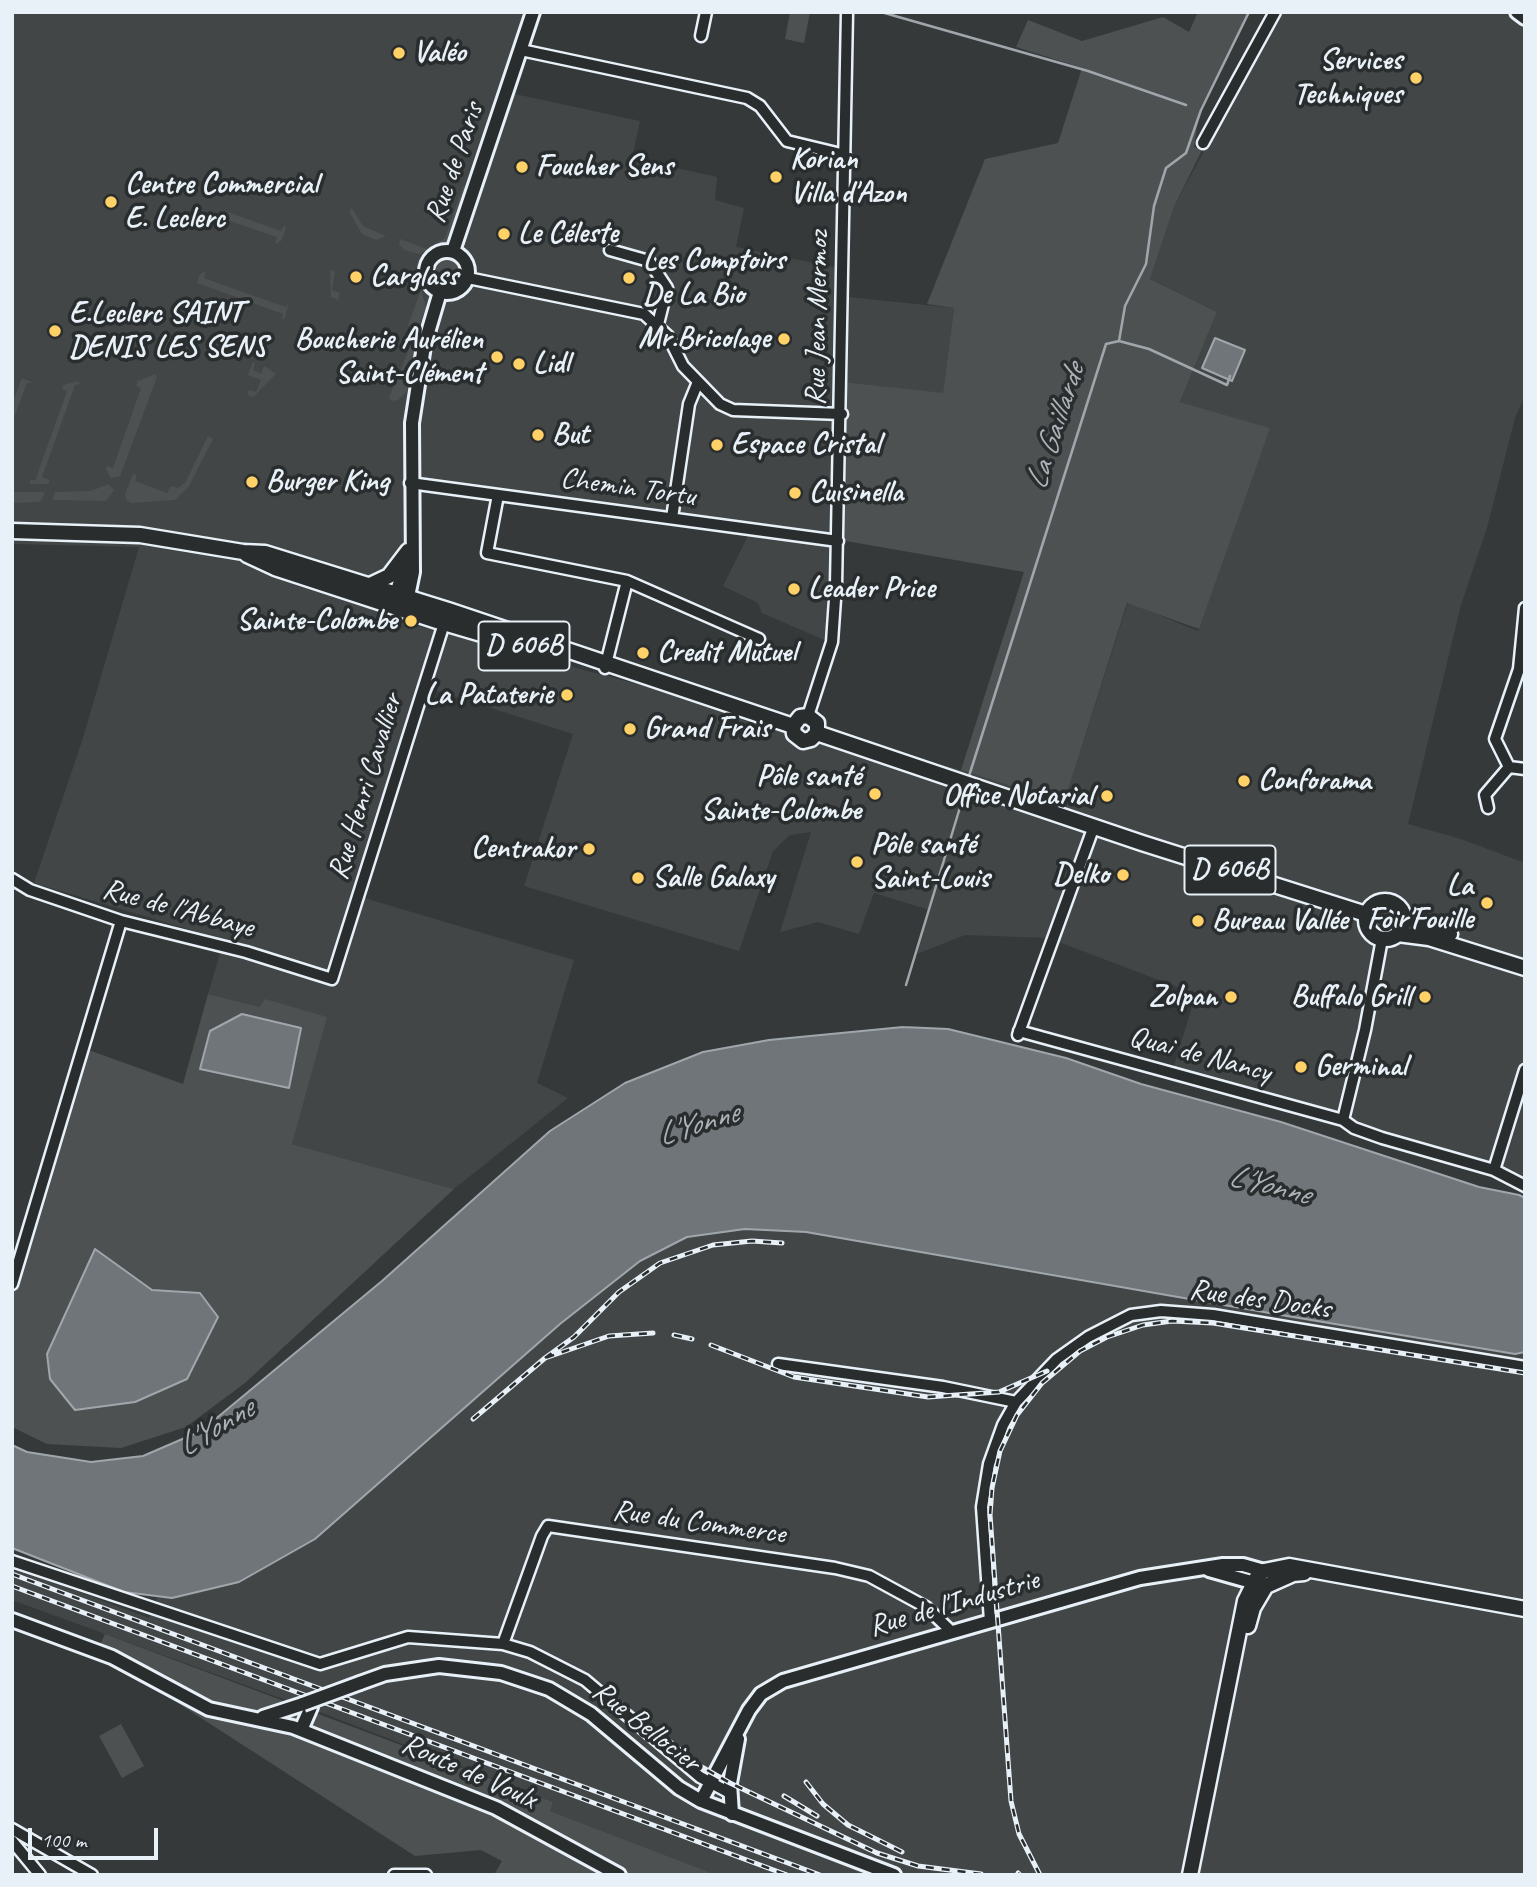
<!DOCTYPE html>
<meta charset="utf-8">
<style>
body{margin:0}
#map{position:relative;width:1537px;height:1887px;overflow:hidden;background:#35393a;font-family:Caveat,sans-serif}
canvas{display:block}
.frame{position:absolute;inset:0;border:14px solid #e8f1f8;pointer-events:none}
.scale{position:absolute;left:28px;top:1828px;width:130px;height:32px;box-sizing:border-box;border:4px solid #e8f1f8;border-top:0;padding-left:9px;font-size:21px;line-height:24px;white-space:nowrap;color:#e8f1f8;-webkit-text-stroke:5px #2a2d2e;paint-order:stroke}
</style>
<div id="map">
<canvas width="1537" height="1887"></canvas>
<div class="frame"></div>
<div class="scale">100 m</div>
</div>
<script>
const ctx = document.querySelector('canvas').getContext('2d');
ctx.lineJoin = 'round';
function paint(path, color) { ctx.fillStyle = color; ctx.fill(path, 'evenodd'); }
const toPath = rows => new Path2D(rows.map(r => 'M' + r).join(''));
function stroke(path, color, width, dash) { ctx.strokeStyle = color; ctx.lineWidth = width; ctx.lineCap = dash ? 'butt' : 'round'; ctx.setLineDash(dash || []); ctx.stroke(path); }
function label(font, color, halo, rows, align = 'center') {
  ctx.font = font + ' Caveat,sans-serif'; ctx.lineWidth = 7; ctx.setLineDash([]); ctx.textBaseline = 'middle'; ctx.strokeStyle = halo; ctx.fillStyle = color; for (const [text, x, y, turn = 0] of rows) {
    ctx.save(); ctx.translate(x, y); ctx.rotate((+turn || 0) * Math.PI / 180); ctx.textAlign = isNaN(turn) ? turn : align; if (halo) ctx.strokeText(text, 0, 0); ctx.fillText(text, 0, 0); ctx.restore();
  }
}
const built = toPath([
 [12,12,543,12,515,94,640,121,632,158,717,177,715,200,744,208,736,247,848,270,849,297,954,308,943,394,843,382,831,643,762,613,758,603,723,586,753,526,417,482,395,620,961,770,1064,803,1128,602,1198,631,1269,428,1180,402,1217,312,1150,279,1174,207,1278,12,1525,12,1525,395,1515,418,1487,528,1461,605,1408,824,1461,839,1525,863,1525,1183,1495,1168,1173,1069,1196,994,1048,938,965,935,917,954,929,910,874,893,859,934,818,922,780,932,811,832,790,835,773,851,739,951,524,886,573,734,418,685,354,895,574,960,537,1083,568,1098,454,1189,292,1144,326,1017,260,1007,208,994,224,940,34,883,82,741,139,547,12,544],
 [745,1229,806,1232,1281,1315,1514,1353,1525,1352,1525,1875,717,1875,550,1811,553,1802,317,1711,323,1705,360,1689,294,1703,12,1600,12,1567,149,1618,158,1596,172,1598,315,1539,560,1324,640,1261,687,1237]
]);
const green = toPath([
 [790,12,810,12,804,43,785,39],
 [1198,12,1250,12,1200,108,1194,147,1202,150,1174,207,1150,279,1217,312,1180,402,1270,428,1199,629,1127,603,1064,803,961,770,1024,572,840,540,843,382,943,393,954,308,927,304,985,159,1058,143,1082,68,1016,47,1028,20,1082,41,1163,17,1189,32],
 [463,186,468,188,451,241,419,254,404,250,399,244,400,239,427,249,445,238],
 [351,207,363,226,386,236,376,240,362,234,350,213],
 [222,210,281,231,284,225,286,228,281,241,275,244,277,237,224,219,222,225],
 '433 272a14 14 0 1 1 28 0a14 14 0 1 1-28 0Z',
 [330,270,335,271,332,290,340,293,338,300,357,309,331,297],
 [206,271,204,278,220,284,286,307,289,301,285,318,282,320,283,314,197,283,200,274],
 [421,290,426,307,420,324,407,391,398,400,391,401,389,397,412,342,413,332,408,325],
 [253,362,255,363,253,370,261,374,264,366,276,374,253,397,247,395,249,390,256,392,261,380,248,375],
 [155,374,157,377,120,476,111,478,106,469,107,466,113,468,141,388,136,386,138,381],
 [22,378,33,383,27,383,12,423,12,404],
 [78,381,80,384,75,385,42,477,50,480,48,484,30,484,30,479,35,481,67,391,62,389,63,385],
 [208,436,213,439,189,486,175,500,131,503,126,500,125,494,133,474,137,476,135,481,167,493,171,486,178,488,185,483],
 [108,484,114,490,106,501,52,500,55,492,91,491],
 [12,492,42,492,45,494,40,502,12,503],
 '1372 920a13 13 0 1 1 26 0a13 13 0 1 1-26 0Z',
 [208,994,260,1007,265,999,327,1017,292,1144,454,1189,245,1383,186,1427,121,1448,47,1444,12,1427,12,1273,83,1048,183,1084],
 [95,1250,152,1290,47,1354],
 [105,1634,553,1802,550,1811,717,1875,494,1875,502,1861,481,1850,415,1856,97,1651],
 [121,1724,144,1766,122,1778,99,1736]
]);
const water = toPath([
 [1215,338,1245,350,1232,381,1202,368,1215,338],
 [242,1014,301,1028,289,1088,200,1069,210,1031,242,1014],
 [903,1027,948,1029,1066,1058,1141,1084,1281,1122,1479,1187,1519,1195,1525,1198,1525,1352,1515,1354,1281,1315,806,1232,745,1229,687,1237,640,1261,560,1324,315,1539,239,1582,172,1598,124,1592,12,1548,12,1445,27,1452,91,1462,143,1456,201,1431,382,1281,550,1131,625,1083,703,1052,769,1040,903,1027],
 [95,1249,152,1290,200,1293,218,1317,187,1379,135,1402,75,1410,50,1379,47,1354,95,1249]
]);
const stream = toPath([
 [881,12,1088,71,1186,105],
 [1119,341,1149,349,1227,385,1230,376],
 [969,776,1106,344,1119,341,1125,306,1146,264,1154,206,1166,168,1186,153,1201,110,1249,12],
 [906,985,965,791]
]);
const street = toPath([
 [701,36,706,12],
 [521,50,747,98,760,106,787,141,845,155],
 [1203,143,1275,12],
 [610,250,649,261,667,288,658,324],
 [468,278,644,314,668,336,683,366,720,404,733,410,842,414],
 [410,483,838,541],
 [498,495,487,553,627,581,759,639],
 [672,518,689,404,698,382],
 [1525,608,1519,669,1495,739,1509,767,1525,769],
 [605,668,627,581],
 [808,716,832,642,836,585,847,12],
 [1488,808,1485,795,1509,767],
 [12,879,30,890,121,921,246,952,332,979,446,617],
 [1019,1031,1343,1120,1354,1128,1382,1138,1494,1170,1525,1186],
 [1018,1035,1094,826],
 [1343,1120,1365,1030,1382,939],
 [1494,1170,1525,1070],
 [12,1284,121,921],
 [778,1364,943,1387,1016,1402],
 [12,1561,320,1664,408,1637,503,1644,530,1652,585,1680,700,1777,730,1793],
 [990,1621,982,1507,989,1464,1003,1425,1016,1402,1057,1359,1088,1337,1131,1315,1161,1311,1213,1315,1525,1367],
 [503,1644,542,1536,548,1526,835,1568,869,1576,926,1607,952,1632],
 [12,1829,92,1875],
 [12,1841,40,1875],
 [394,1875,426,1875]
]);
const secondary = toPath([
 [1517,12,1525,18],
 '426 272a21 21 0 1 1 42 0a21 21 0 1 1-42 0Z',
 [453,251,533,12],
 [394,602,407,556],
 [406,606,413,572,412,423,424,346,440,292],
 [1209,1570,1262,1585],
 [12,1620,112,1657,209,1709,293,1727,496,1808,619,1875],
 [360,1683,385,1674,439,1666,501,1673,549,1689,591,1714,679,1788,701,1801,894,1875],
 [263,1717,303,1704],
 [301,1730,311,1707],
 [701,1801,749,1710,761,1694,783,1681,1140,1578,1223,1565,1243,1565,1264,1571],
 [732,1814,730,1783,738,1739]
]);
const primary = toPath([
 [12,531,140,535,243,552,265,553,448,610,793,726],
 [247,555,275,568,437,621,556,656],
 [370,585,389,576,408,551],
 [793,726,800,717,808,716,817,723,817,733],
 [793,726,794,734,803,741,811,739,817,733],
 [817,733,1142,843,1366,914],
 '1366 920a19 19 0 1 1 38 0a19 19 0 1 1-38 0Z',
 [1404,917,1450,934],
 [1398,934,1429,938,1525,968],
 [1248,1626,1253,1608,1266,1586,1293,1574,1304,1573],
 [1190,1875,1245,1601,1258,1575,1264,1571,1289,1566,1525,1609]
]);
const rail = toPath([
 [674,1335,692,1339],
 [711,1345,794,1377,928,1397,999,1392,1047,1371],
 [545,1358,574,1337,619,1292,660,1263,713,1245,752,1241,782,1243],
 [473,1419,545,1358,609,1336,653,1333],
 [12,1574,820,1875],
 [12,1586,787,1875],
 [669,1741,700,1766,730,1783,877,1853,918,1866,981,1874],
 [806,1782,823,1804,848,1825,902,1852],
 [784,1796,817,1816],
 [1018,1873,1020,1875],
 [1040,1875,1019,1834,1011,1801,990,1515,992,1488,1000,1451,1017,1415,1042,1383,1080,1351,1107,1337,1143,1325,1172,1321,1213,1323,1525,1373]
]);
const secondaryBridge = toPath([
 [303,1704,360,1683]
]);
const markers = [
 [399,53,7,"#ffd166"],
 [1416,78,7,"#ffd166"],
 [522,167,7,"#ffd166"],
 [776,177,7,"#ffd166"],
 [111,202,7,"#ffd166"],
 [504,234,7,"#ffd166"],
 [356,277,7,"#ffd166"],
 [629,278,7,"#ffd166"],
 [55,331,7,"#ffd166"],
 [784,339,7,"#ffd166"],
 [497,357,7,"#ffd166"],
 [519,364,7,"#ffd166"],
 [538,435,7,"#ffd166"],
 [717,445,7,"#ffd166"],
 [252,482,7,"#ffd166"],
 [795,493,7,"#ffd166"],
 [794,589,7,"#ffd166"],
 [411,621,7,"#ffd166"],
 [643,653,7,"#ffd166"],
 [567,695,7,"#ffd166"],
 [630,729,7,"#ffd166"],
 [1244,781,7,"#ffd166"],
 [875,794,7,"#ffd166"],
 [1107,796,7,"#ffd166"],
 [589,849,7,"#ffd166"],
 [857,862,7,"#ffd166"],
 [1123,875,7,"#ffd166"],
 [638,878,7,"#ffd166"],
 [1487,903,7,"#ffd166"],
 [1198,921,7,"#ffd166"],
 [1231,997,7,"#ffd166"],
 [1425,997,7,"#ffd166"],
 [1301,1067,7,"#ffd166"]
];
const shields = [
 [524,646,91],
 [1230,870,91]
];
const shieldNames = [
 ["D 606B",524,646],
 ["D 606B",1230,870]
];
const poiNames = [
 ["Valéo",413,53],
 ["Services",1402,61,"right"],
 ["Techniques",1402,95,"right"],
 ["Korian",790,160],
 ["Villa d'Azon",790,194],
 ["Foucher Sens",536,167],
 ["Centre Commercial",125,185],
 ["E. Leclerc",125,219],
 ["Le Céleste",518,234],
 ["Les Comptoirs",643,261],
 ["De La Bio",643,295],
 ["Carglass",370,277],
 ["E.Leclerc SAINT",69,314],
 ["DENIS LES SENS",69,348],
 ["Mr.Bricolage",770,339,"right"],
 ["Boucherie Aurélien",483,340,"right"],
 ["Saint-Clément",483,374,"right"],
 ["Lidl",533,364],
 ["But",552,435],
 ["Espace Cristal",731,445],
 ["Burger King",266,482],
 ["Cuisinella",809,493],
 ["Leader Price",808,589],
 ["Sainte-Colombe",397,621,"right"],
 ["Credit Mutuel",657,653],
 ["La Pataterie",553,695,"right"],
 ["Grand Frais",644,729],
 ["Pôle santé",861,777,"right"],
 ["Sainte-Colombe",861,811,"right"],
 ["Conforama",1258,781],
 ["Office Notarial",1093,796,"right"],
 ["Pôle santé",871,845],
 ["Saint-Louis",871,879],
 ["Centrakor",575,849,"right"],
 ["Delko",1109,875,"right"],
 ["Salle Galaxy",652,878],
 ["La",1473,886,"right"],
 ["Foir'Fouille",1473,920,"right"],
 ["Bureau Vallée",1212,921],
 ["Zolpan",1217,997,"right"],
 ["Buffalo Grill",1411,997,"right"],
 ["Germinal",1315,1067]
];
const streetNames = [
 ["Rue de Paris",455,163,-71],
 ["Rue Jean Mermoz",818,318,-89],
 ["Chemin Tortu",628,488,8],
 ["Rue Henri Cavallier",366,787,-73],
 ["Rue de l'Abbaye",178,909,15],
 ["Quai de Nancy",1200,1055,15],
 ["Rue des Docks",1260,1300,8],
 ["Rue du Commerce",699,1523,8],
 ["Rue de l'Industrie",954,1604,-16],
 ["Rue Bellocier",646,1727,38],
 ["Route de Voulx",469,1772,24]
];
const waterNames = [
 ["La Gaillarde",1056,427,-72],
 ["L'Yonne",698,1125,-17],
 ["L'Yonne",1269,1186,14],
 ["L'Yonne",216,1428,-31]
];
paint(built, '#424647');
paint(green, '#4d5152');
paint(water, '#707579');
stroke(water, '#a0a7ac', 2);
stroke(stream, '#a0a7ac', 2.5);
stroke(street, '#e8f1f8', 15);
stroke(secondary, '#e8f1f8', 18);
stroke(primary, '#e8f1f8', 19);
stroke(street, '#2a2d2e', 10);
stroke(secondary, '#2a2d2e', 12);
stroke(primary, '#2a2d2e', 14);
stroke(rail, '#e8f1f8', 5);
stroke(rail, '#2a2d2e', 2.5, [8]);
stroke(secondaryBridge, '#e8f1f8', 18, []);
stroke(secondaryBridge, '#2a2d2e', 12);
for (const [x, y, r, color] of markers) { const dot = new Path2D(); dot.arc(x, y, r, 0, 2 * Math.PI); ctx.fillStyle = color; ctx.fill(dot); stroke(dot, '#2a2d2e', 2.5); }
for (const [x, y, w] of shields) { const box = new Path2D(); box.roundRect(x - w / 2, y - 24.5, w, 49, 5); ctx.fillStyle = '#2a2d2e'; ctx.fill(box); stroke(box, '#e8f1f8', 2); }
label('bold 28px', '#e8f1f8', null, shieldNames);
label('bold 30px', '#e8f1f8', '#2a2d2e', poiNames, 'left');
label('30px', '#e8f1f8', '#2a2d2e', streetNames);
label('italic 32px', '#acb3b8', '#2a2d2e', waterNames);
</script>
